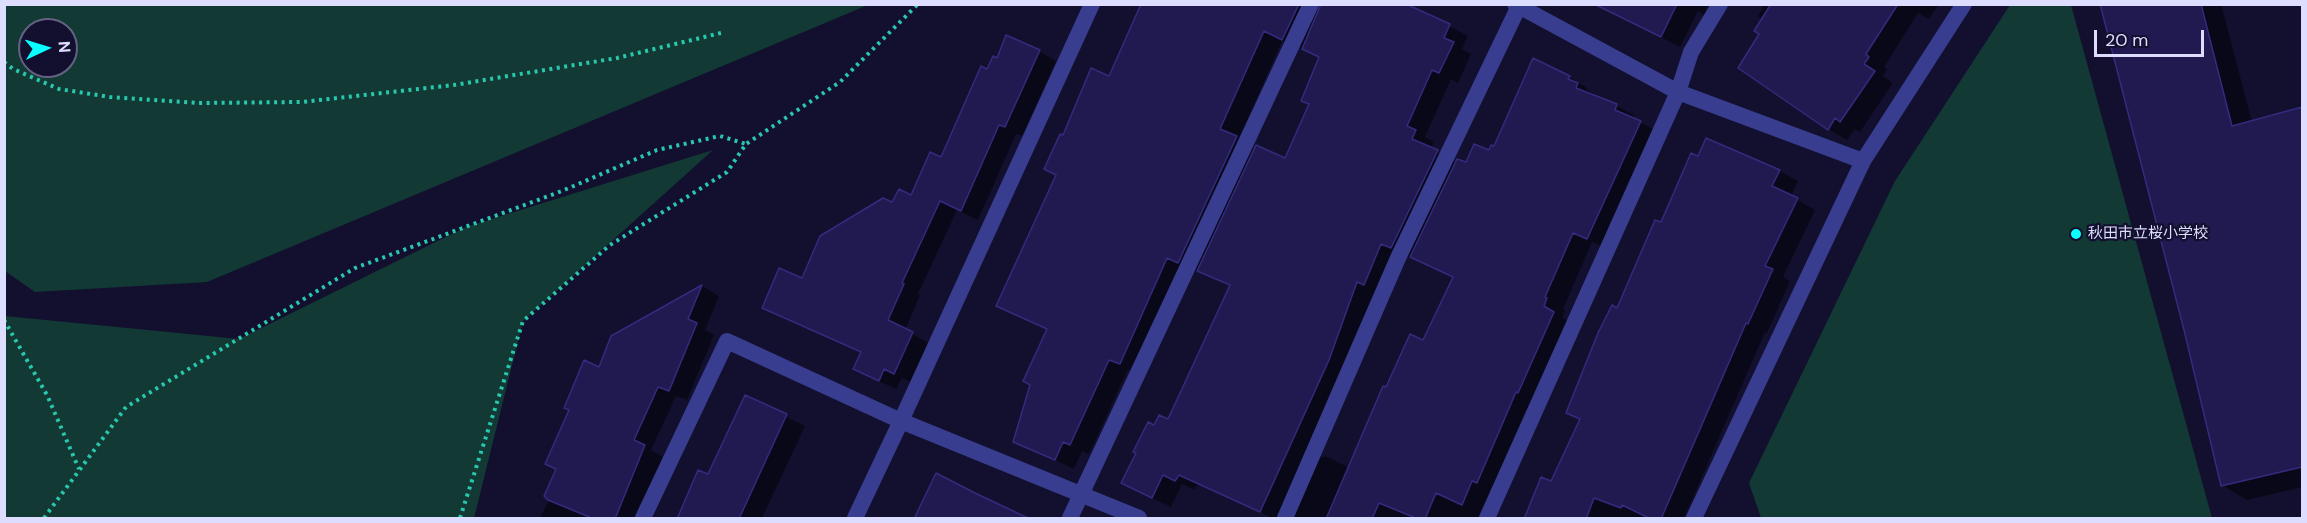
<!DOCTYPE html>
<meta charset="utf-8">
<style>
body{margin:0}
#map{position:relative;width:2307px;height:523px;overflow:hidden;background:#12102e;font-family:"DM Sans",sans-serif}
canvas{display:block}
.frame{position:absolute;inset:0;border:6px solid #ddf;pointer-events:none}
.north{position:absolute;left:18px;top:18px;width:60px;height:60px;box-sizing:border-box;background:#12102e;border:2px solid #636282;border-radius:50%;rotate:86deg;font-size:16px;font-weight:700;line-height:24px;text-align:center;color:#ddf}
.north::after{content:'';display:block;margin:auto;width:21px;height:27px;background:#09feff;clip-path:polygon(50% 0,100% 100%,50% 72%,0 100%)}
.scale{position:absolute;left:2094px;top:30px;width:110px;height:27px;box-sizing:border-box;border:3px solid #ddf;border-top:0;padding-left:8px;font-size:18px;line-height:21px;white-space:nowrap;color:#ddf;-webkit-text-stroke:4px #12102e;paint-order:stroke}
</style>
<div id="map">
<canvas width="2307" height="523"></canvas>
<div class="frame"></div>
<div class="north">N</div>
<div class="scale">20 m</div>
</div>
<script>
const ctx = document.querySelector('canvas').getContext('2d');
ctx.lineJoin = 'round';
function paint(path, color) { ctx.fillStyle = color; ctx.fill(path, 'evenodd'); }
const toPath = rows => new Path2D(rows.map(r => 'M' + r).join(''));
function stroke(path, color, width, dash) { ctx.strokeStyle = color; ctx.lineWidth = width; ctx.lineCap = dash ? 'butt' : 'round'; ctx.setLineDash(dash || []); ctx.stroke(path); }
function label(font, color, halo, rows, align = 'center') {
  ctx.font = font + ' "DM Sans","Noto Sans JP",sans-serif'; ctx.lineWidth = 4.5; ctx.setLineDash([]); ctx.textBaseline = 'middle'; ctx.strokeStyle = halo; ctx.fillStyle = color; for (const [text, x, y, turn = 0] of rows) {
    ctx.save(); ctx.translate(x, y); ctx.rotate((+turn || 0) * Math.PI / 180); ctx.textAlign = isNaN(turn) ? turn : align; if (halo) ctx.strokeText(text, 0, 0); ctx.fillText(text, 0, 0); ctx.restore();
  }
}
const green = toPath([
 [5,4,868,4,868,5,207,282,35,292,5,271],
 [30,30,66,30,66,66,30,66],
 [2010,5,2071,5,2212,518,1761,518,1749,483,1895,181],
 [713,150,523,321,474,518,5,518,5,316,239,339,466,227]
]);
const shadow = toPath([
 [1143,4,1403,4,1449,26,1468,36,1462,49,1471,54,1458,83,1451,79,1425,137,1434,142,1430,149,1457,163,1467,164,1494,148,1569,77,1587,88,1587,90,1596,95,1595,97,1617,106,1635,116,1634,119,1659,132,1606,248,1592,242,1563,309,1565,310,1562,317,1572,323,1479,518,1273,518,1198,484,1194,490,1182,484,1171,507,1142,493,1155,427,1168,421,1231,287,1198,270,1197,272,1186,267,1138,374,1128,369,1089,454,1082,451,1074,469,1015,441,1048,330,998,306,1057,175,1064,137,1110,78],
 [1282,41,1301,49,1302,48,1320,58,1310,104,1286,160,1256,149,1239,139],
 [1400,253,1410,258,1411,256,1454,278,1424,342,1387,389,1350,468,1325,456,1324,458,1310,450],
 [1627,4,1708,4,1704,15,1698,11,1680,47,1622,17],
 [1765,4,1939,4,1929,19,1918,13,1884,67,1887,69,1883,76,1893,83,1860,132,1855,129,1847,140,1828,129,1761,34,1763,20,1758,16],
 [2101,4,2221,4,2252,122,2302,109,2302,487,2247,500,2222,485,2186,330],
 [1039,51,1056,61,1022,136,1016,134,978,220,957,210,918,294,920,295,905,330,929,343,911,382,902,378,896,389,872,378,855,368,862,353,780,317,763,307,803,280,893,204,912,197,942,159,988,71,997,60],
 [1706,140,1780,171,1798,181,1791,196,1815,210,1783,277,1790,281,1767,333,1765,332,1684,518,1526,518,1551,483,1581,420,1568,413,1662,224,1698,158],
 [702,286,719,296,705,330,714,335,687,400,676,396,651,450,664,458,639,518,540,518,550,498,557,469,613,337],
 [746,397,805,426,762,518,679,518,709,476]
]);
const building = toPath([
 [1141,4,1299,4,1282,40,1264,31,1220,129,1237,136,1178,263,1167,258,1120,364,1109,360,1070,445,1063,442,1055,460,1013,442,1030,385,1023,381,1047,329,996,306,1056,175,1044,169,1060,134,1063,135,1091,68,1109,76,1141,4],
 [1321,4,1406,4,1450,24,1444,38,1454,42,1439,73,1432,70,1407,126,1416,130,1412,139,1438,150,1391,248,1381,244,1364,285,1357,282,1329,360,1260,512,1179,475,1175,481,1163,475,1152,498,1121,483,1136,453,1133,452,1148,422,1154,425,1159,415,1168,419,1230,285,1197,271,1256,145,1285,158,1309,104,1301,101,1319,57,1302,49,1321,4],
 [1594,4,1677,4,1661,37,1594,4],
 [1771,4,1898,4,1866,54,1869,57,1864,64,1875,71,1840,122,1835,118,1828,130,1738,68,1759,34,1754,31,1771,4],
 [2100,4,2201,4,2232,126,2302,107,2302,467,2221,486,2184,330,2100,4],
 [1006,35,1040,50,1005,127,999,125,961,211,940,201,902,283,904,284,888,320,913,332,894,374,884,369,879,381,853,369,861,352,762,308,779,268,802,278,820,236,883,198,892,202,899,189,911,195,930,152,941,157,981,66,987,69,993,56,997,58,1006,35],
 [1533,58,1570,76,1568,79,1578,83,1576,88,1617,104,1615,110,1641,121,1587,239,1573,233,1545,297,1547,298,1544,306,1554,312,1518,393,1516,392,1477,483,1472,481,1462,505,1436,493,1425,519,1418,519,1379,503,1372,519,1326,519,1383,386,1386,387,1410,334,1423,340,1453,277,1410,257,1457,159,1466,162,1474,144,1489,150,1491,145,1494,146,1533,58],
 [1706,138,1780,170,1772,186,1798,198,1765,266,1773,269,1748,324,1746,323,1661,519,1651,519,1622,505,1621,508,1594,498,1586,519,1524,519,1541,477,1551,481,1580,419,1566,413,1598,333,1612,305,1617,308,1655,220,1661,222,1691,153,1698,156,1706,138],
 [702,285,688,319,697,323,669,391,658,387,634,440,645,445,615,519,594,519,548,500,544,496,556,469,545,464,569,410,564,408,584,360,599,367,611,336,702,285],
 [745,395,787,414,739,519,677,519,698,470,708,474,745,395],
 [936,473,975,493,1030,519,914,519,936,473]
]);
const path = toPath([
 [4,62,13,69,59,89,110,97,198,103,302,102,454,85,617,58,725,32],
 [4,320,47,395,79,469],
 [44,518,126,407,355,268,562,191,657,150,720,136,746,144],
 [460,518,523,321,610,245,727,172,746,144,840,82,918,4]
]);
const minor = toPath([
 [1092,4,901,421,1139,518],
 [1515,4,1678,92,1863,161],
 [643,518,727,341,901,421,855,518],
 [1070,518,1311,4],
 [1285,518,1398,258,1519,6],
 [1487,518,1678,92,1691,52,1720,4],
 [1694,518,1863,161,1964,4]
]);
const markers = [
 [2076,234,6,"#09feff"]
];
const poiNames = [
 ["秋田市立桜小学校",2088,234]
];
paint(green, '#123934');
paint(shadow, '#0007');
paint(building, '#201a51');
stroke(building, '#332b7e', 1.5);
stroke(path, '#28c8af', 4, [3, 4.5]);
stroke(minor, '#383d90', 16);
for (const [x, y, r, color] of markers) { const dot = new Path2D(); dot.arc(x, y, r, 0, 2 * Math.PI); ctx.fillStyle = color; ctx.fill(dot); stroke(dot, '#12102e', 2); }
label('15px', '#ddf', '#12102e', poiNames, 'left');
</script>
